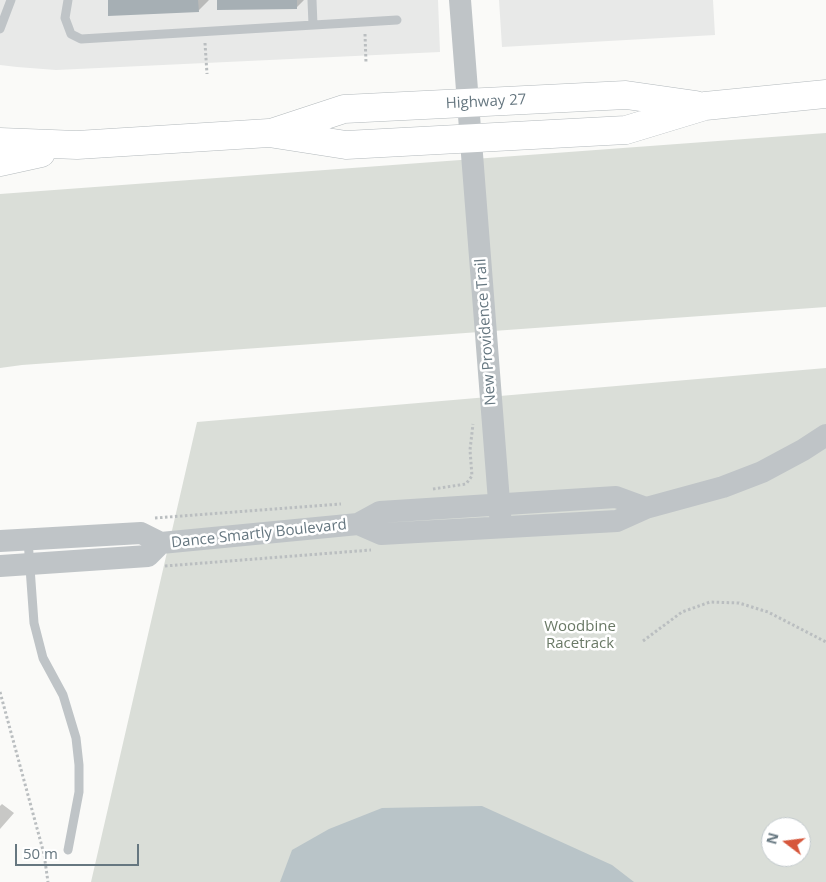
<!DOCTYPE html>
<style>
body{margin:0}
#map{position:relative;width:826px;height:882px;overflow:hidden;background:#fafaf8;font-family:"Open Sans",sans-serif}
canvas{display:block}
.north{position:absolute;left:761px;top:817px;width:50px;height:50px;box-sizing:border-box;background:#fff;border:1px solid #c2c9cc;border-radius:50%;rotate:285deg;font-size:14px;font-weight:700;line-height:20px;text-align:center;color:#667780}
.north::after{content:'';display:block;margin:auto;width:18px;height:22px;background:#d6573c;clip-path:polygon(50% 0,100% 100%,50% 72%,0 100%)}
.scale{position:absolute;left:15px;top:844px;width:124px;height:22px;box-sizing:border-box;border:2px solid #667780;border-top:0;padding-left:6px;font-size:15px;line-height:18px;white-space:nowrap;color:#667780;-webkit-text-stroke:4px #fff;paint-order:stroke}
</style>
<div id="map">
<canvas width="826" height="882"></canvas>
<div class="north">N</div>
<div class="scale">50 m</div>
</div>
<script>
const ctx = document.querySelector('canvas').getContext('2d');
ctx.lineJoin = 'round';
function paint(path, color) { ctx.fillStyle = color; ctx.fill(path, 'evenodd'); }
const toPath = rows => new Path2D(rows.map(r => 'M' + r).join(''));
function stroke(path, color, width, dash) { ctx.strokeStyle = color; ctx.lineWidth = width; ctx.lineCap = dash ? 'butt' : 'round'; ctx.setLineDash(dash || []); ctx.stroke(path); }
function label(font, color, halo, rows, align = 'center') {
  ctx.font = font + ' "Open Sans",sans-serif'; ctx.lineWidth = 5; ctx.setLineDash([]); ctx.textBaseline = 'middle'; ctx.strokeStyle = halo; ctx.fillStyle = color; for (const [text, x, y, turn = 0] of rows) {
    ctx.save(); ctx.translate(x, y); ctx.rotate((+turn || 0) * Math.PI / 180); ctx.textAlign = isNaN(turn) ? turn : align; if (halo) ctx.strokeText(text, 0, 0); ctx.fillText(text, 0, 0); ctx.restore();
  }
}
const built = toPath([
 [0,0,438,0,440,52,56,70,17,67,0,65],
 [499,0,713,0,715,35,502,47]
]);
const green = toPath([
 [826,133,826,307,22,365,0,368,0,194],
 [826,368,826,882,91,882,197,422],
 [771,827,801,827,801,857,771,857]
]);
const water = toPath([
 [482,806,612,865,634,882,280,882,292,850,329,829,382,808]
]);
const shadow = toPath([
 [109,0,209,0,198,11],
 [218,0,304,0,297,7],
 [2,804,14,813,0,829,0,806]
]);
const building = toPath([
 [108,0,198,0,199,12,108,16],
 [217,0,297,0,297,9,217,10]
]);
const path = toPath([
 [365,34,366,63],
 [205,43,207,74],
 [433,489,466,484,472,476,470,450,473,424],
 [155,518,341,504],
 [165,566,371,550],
 [643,641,682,612,710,602,739,603,768,612,826,642],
 [0,692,44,854,48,882]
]);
const service = toPath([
 [68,0,65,18,71,34,81,39,397,20],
 [312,0,313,25],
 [0,29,11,0],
 [28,540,34,623,43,658,63,695,76,738,79,765,79,792,68,850]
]);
const tertiary = toPath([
 [460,0,501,527],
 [358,524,381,534,617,521,646,508,723,487,762,472,803,450,826,435],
 [0,541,141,533,161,543,358,524,380,512,616,497,646,508],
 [0,566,148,556,161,543]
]);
const primary = toPath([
 [274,132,344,109,626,95,696,105],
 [0,142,77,145,269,133,346,145,626,130,705,106,826,94],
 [0,162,41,153]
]);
const streetNames = [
 ["Highway 27",486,102,-3],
 ["New Providence Trail",486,332,-94],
 ["Dance Smartly Boulevard",259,534,-6]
];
const parkNames = [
 ["Woodbine",580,627],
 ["Racetrack",580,644]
];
paint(built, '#e8e9e8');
paint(green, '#daded8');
paint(water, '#b9c4c8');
paint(shadow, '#0003');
paint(building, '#a6afb4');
stroke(primary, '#b3b9bc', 29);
stroke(path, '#babec0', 3, [2.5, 2.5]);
stroke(service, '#bfc4c7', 9);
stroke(tertiary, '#bfc4c7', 22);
stroke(primary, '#fff', 28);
label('15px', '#667780', '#fff', streetNames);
label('15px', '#6a7966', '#fff', parkNames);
</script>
